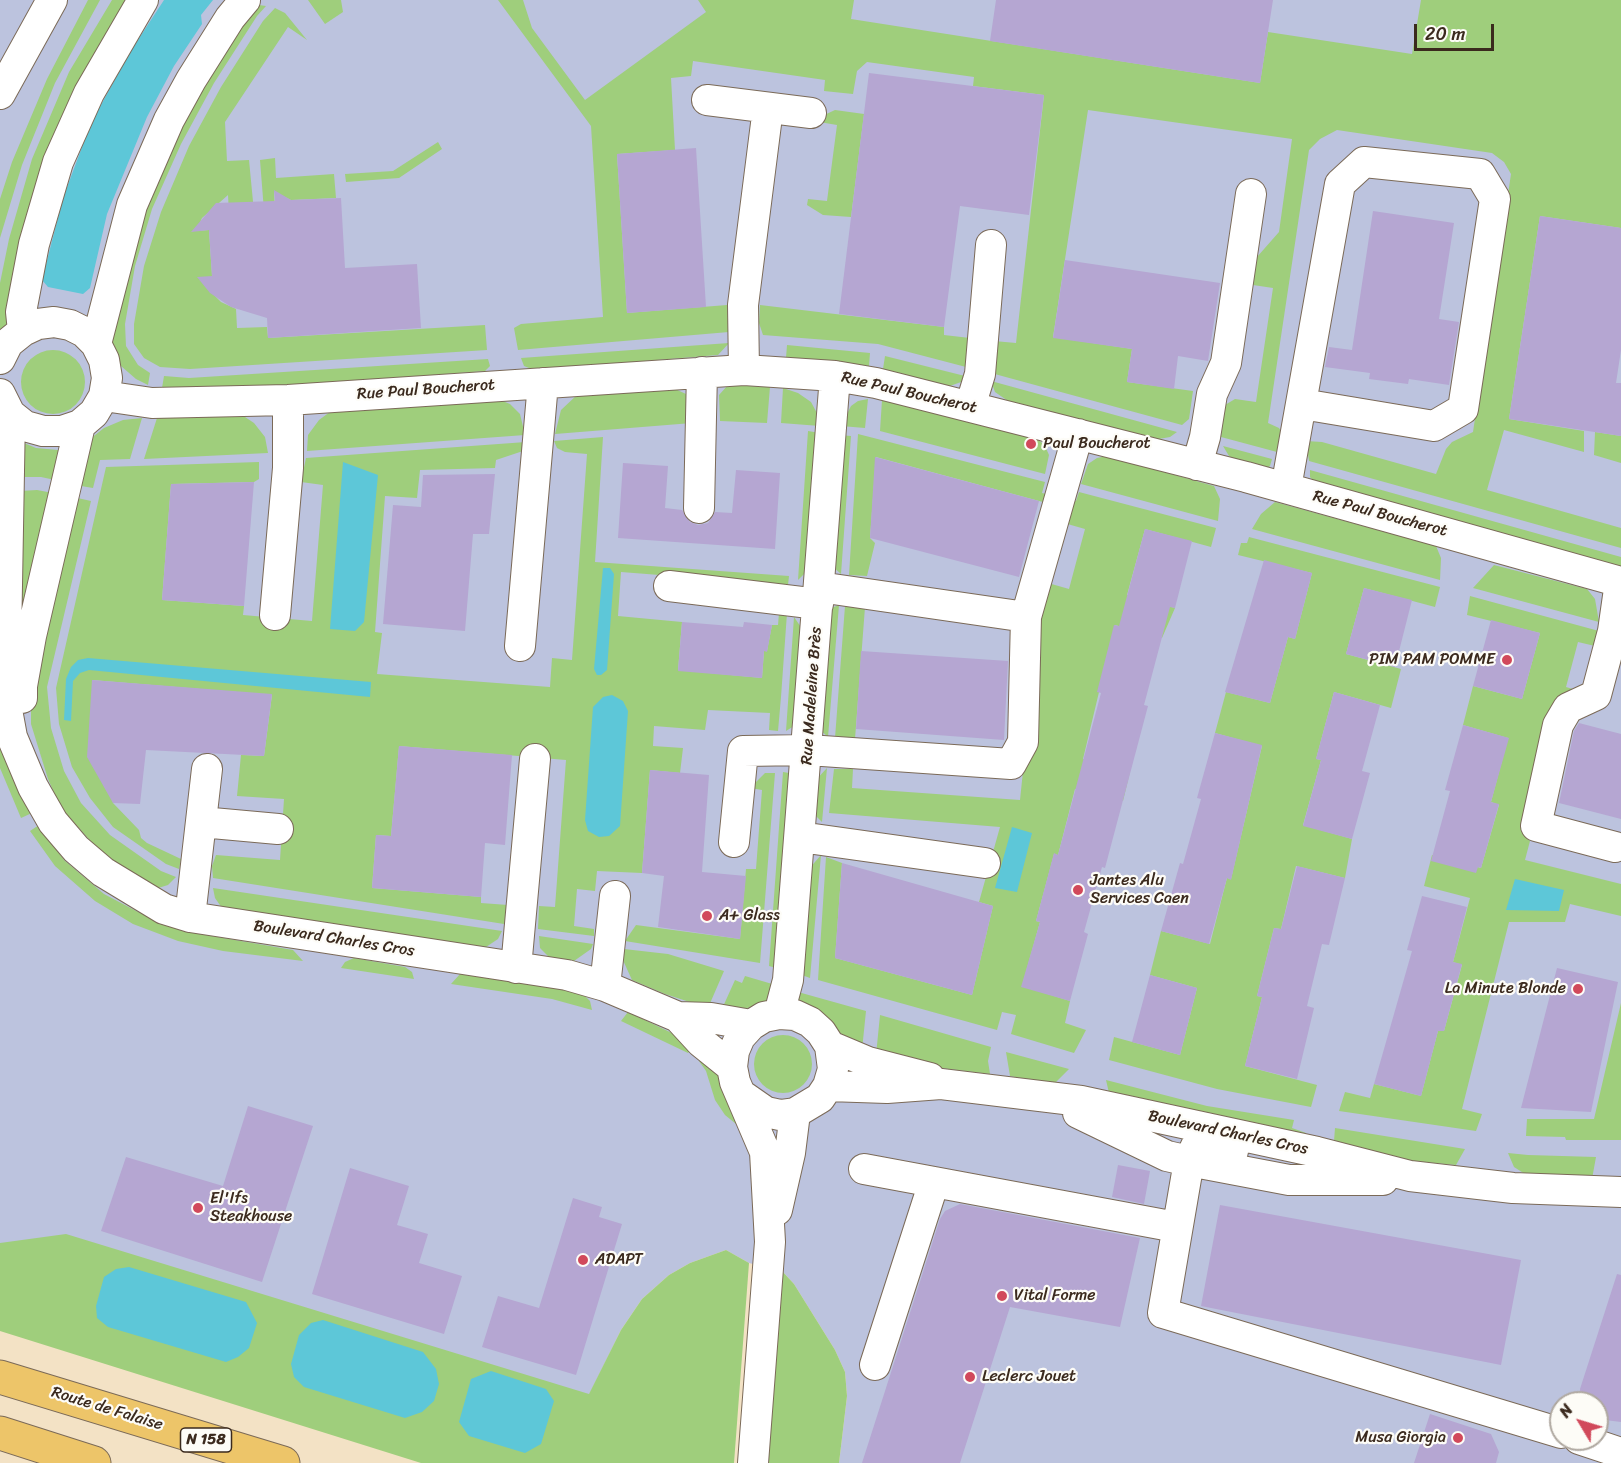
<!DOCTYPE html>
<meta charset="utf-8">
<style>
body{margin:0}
#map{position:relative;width:1621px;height:1463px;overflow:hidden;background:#f3e2c5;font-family:Sriracha,sans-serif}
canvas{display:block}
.north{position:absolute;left:1549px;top:1391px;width:60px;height:60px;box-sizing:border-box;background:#fdfcf7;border:2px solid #afa8a0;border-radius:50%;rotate:308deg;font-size:16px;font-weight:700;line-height:24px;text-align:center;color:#3b2a1e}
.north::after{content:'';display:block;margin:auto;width:21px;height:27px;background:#d1495b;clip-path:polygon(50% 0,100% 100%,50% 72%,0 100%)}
.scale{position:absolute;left:1414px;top:24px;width:80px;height:27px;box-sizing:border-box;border:3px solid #3b2a1e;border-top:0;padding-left:8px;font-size:18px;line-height:21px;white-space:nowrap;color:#3b2a1e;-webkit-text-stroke:4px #fdfcf7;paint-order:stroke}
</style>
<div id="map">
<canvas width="1621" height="1463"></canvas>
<div class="north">N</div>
<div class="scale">20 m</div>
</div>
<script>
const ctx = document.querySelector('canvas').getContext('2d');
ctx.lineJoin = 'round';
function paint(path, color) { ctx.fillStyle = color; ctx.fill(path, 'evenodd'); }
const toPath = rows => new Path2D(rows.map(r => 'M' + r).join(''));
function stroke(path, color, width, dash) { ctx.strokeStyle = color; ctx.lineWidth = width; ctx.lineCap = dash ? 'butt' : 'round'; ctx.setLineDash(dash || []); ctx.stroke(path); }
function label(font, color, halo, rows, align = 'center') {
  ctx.font = font + ' Sriracha,sans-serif'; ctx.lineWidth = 4.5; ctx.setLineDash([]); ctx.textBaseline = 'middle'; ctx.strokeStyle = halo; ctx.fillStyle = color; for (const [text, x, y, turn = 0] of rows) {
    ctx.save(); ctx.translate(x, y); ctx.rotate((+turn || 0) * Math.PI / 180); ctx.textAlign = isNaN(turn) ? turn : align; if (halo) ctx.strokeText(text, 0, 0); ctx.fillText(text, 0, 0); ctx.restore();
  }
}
const industrial = toPath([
 [0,0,1621,0,1621,1463,839,1463,847,1396,845,1372,835,1350,794,1284,782,1271,749,1263,726,1250,690,1263,669,1275,642,1299,621,1330,589,1395,0,1326],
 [1561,1403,1597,1403,1597,1439,1561,1439]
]);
const green = toPath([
 [88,0,100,0,55,83,22,165,0,238,0,199,12,162,47,79],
 [112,0,133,0,13,313,0,340,0,283,9,239,32,159,69,72],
 [308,0,341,0,343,12,325,24],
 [498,0,523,0,532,28,585,100,706,12,698,0,854,0,851,19,1260,83,1268,32,1412,54,1421,0,1621,0,1621,228,1540,216,1509,419,1584,431,1584,452,1504,430,1487,490,1621,528,1621,548,1309,461,1306,441,1322,442,1436,474,1446,449,1452,442,1473,432,1511,174,1504,162,1492,153,1337,130,1320,139,1309,150,1268,423,1279,428,1282,433,1277,452,1221,437,1225,405,1235,399,1256,402,1273,288,1253,285,1257,257,1279,232,1292,139,1088,110,1053,337,1132,349,1127,382,1193,391,1189,419,1182,425,991,373,994,341,1016,343,1044,95,973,86,974,77,867,62,857,71,853,94,824,91,825,80,693,61,691,76,671,78,675,150,617,154,627,313,727,305,731,317,729,332,518,350,514,328,521,324,603,317,591,126],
 [259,5,266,6,257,16,214,83,181,144,152,209,135,266,125,324,126,346,138,365,150,373,148,385,136,379,121,366,113,350,109,329,122,273,175,126,244,16],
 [275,8,285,13,307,40,288,27,225,122,227,161,249,160,254,212,229,213,228,195,202,218,196,231,209,230,212,276,204,285,221,302,236,309,237,328,267,327,268,338,485,325,487,350,190,369,160,367,144,358,134,344,134,324,144,266,161,212,189,146,221,87,263,21],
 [835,110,864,114,851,217,823,215,807,205,808,199,827,201,837,125,819,122,820,117],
 [438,142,442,149,399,178,346,182,345,174,393,171],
 [275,158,276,178,334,174,336,198,291,200,274,192,275,210,264,211,260,160],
 [760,305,944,327,944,335,970,338,966,367,878,344,763,335,759,323],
 [729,343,718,355,534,370,524,366,521,358],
 [787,345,870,353,869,366,786,358],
 '21 382a32 32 0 1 1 64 0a32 32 0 1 1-64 0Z',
 [885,356,965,376,961,382,950,386,883,369],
 [488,359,490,366,485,371,316,384,162,388,164,376,189,378],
 [991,381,1177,432,1170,437,1153,440,1008,401,995,392],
 [728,385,770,387,767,423,720,421,719,395],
 [673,388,686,394,692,423,555,434,561,410,577,395],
 [783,388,798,393,811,402,818,415,820,426,781,423],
 [495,398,510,404,520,414,525,435,307,451,308,435,319,420,334,409],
 [868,399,865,428,841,426,851,406,858,401],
 [882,400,1037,438,1045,446,1049,455,1045,474,880,431],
 [242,415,254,423,265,437,268,453,144,459,157,418],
 [142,418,130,459,100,460,93,488,75,485,90,439,104,428,123,420],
 [808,431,820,433,805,573,798,580],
 [1595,432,1621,436,1621,463,1594,455],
 [858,434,1045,482,1042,493,1056,496,1054,505,876,457,870,538,875,543,867,576,849,575],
 [839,435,851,436,841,574,830,564],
 [603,437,595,562,789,576,788,585,621,572,618,616,682,622,678,670,762,678,764,651,767,651,772,625,778,625,779,613,787,613,781,697,778,731,769,730,770,713,708,710,705,730,654,726,653,746,683,748,680,773,650,770,642,873,597,871,595,891,577,889,574,926,594,929,594,936,538,929,539,906,555,907,566,760,399,746,391,836,376,835,372,888,481,897,481,903,508,905,504,924,213,878,212,866,216,855,280,860,284,799,237,796,241,755,264,756,272,695,92,680,113,803,139,830,141,838,147,843,181,859,179,869,166,864,113,827,90,798,72,767,59,724,56,688,106,467,259,462,259,479,254,482,171,484,162,600,244,606,243,615,312,621,323,485,301,482,306,458,526,442,526,450,496,460,495,468,420,470,417,498,385,496,375,632,382,633,377,674,550,687,552,658,572,660,587,454,565,452,557,448,554,441],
 [24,443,36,448,58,450,61,453,55,480,41,477,21,477],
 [1223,446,1272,459,1270,466,1264,470,1243,466,1229,456],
 [1107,456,1214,486,1220,499,1218,521,1081,484,1088,464,1097,458],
 [1310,470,1621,557,1621,571,1317,485,1310,477],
 [37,490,53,493,19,630,20,491],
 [1079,492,1216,528,1211,547,1145,529,1127,595,1175,608,1162,638,1115,625,1083,759,1130,772,1123,801,1075,789,1058,855,1054,854,1036,921,1040,922,1022,986,1070,1001,1065,1023,1086,1030,1074,1053,1011,1034,1016,1015,1002,1012,997,1030,818,980,826,857,842,863,835,958,972,995,993,906,979,902,1000,827,829,813,834,769,853,769,852,788,1020,800,1037,637,1048,583,1069,589,1085,529,1064,523,1071,501,1076,501],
 [73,497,91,501,47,687,51,728,64,771,81,803,110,835,161,871,176,877,168,885,155,889,103,855,61,808,48,779,31,724,31,690],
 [1275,502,1436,546,1441,558,1440,580,1252,529,1261,514],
 [1249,537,1440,587,1435,607,1364,588,1346,654,1401,669,1391,708,1334,692,1316,759,1321,760,1303,825,1352,839,1345,878,1296,866,1281,929,1274,928,1257,996,1262,997,1245,1066,1317,1085,1311,1107,1217,1089,1109,1060,1114,1037,1180,1055,1197,988,1150,975,1161,931,1210,944,1227,878,1231,879,1262,746,1215,733,1226,692,1270,703,1288,637,1295,639,1312,573,1238,555,1241,543,1247,543],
 [1494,565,1587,589,1595,599,1599,622,1473,588],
 [1470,596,1599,631,1595,646,1578,642,1566,687,1583,692,1524,834,1530,841,1525,860,1621,884,1621,916,1570,904,1565,922,1509,922,1462,1109,1482,1114,1476,1131,1339,1111,1345,1092,1370,1098,1374,1084,1421,1096,1438,1031,1444,1031,1462,965,1453,962,1470,898,1424,886,1432,855,1481,868,1499,805,1491,802,1508,738,1463,725,1473,686,1522,699,1540,633,1467,615],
 [839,605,828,737,818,728,831,608],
 [845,606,865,607,855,739,835,738],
 [794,617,805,633,794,726,786,731],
 [0,712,32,813,21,818,0,768],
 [827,768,822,822,812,812,814,782],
 [783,772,789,773,780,969,769,966],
 [765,773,775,773,760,963,625,941,636,925,740,939,746,869,756,869,762,790,750,788],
 [39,825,64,860,104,894,140,913,183,931,293,950,303,961,223,951,178,941,133,924,95,901,55,866,30,831],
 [821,855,810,978,799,974,808,870],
 [213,888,502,931,498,939,486,947,222,908,215,898],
 [539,936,593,944,591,949,574,961,549,957,540,948],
 [624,949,668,954,724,971,708,1008,665,994,632,980,622,958],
 [354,958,405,967,412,972,414,979,341,968,345,962],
 [460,974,548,986,583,994,590,1001,592,1010,552,999,451,984],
 [745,976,779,986,768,1000,755,1007,721,1011,735,980,742,983],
 [798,992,866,1011,862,1050,796,1002],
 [1621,1003,1621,1140,1566,1140,1565,1137,1526,1136,1527,1119,1594,1119],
 [628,1012,674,1034,693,1047,688,1053,621,1021],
 [880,1015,991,1047,988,1061,990,1074,933,1067,876,1055],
 '754 1064a29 29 0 1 1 58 0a29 29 0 1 1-58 0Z',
 [1006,1052,1069,1069,1054,1084,1010,1076],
 [702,1056,719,1074,741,1128,725,1115,715,1100,706,1071,699,1061],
 [1106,1080,1207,1106,1294,1120,1292,1128,1306,1133,1301,1138,1109,1093],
 [1335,1128,1465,1149,1456,1165,1413,1161,1343,1149,1334,1141],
 [1508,1153,1528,1155,1596,1157,1592,1179,1525,1174,1514,1167],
 [66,1234,589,1394,621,1330,642,1299,669,1275,690,1263,726,1250,749,1263,734,1463,421,1463,0,1331,0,1243],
 [782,1271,794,1284,835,1350,845,1372,847,1396,839,1463,767,1463]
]);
const water = toPath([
 [164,0,213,0,201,15,202,24,174,66,147,117,107,214,90,288,83,294,48,287,42,280,63,198,91,123,130,52],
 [343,462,378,475,364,622,355,631,330,629],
 [603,568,610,568,614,574,607,670,601,675,597,675,594,669],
 [88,658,371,682,370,697,89,670,80,673,73,681,71,721,64,720,66,679,71,667,78,660],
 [612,695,623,701,628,711,620,826,609,836,599,837,588,831,585,820,593,707,603,697],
 [1012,827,1032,833,1017,892,995,888],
 [1515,879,1564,890,1559,911,1506,910],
 [129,1267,246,1302,257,1323,249,1348,238,1357,226,1362,108,1327,97,1318,96,1306,104,1277,116,1269],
 [323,1320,423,1352,436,1369,439,1384,434,1401,422,1412,405,1418,304,1387,294,1377,291,1364,299,1335,311,1323],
 [491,1371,546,1389,554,1401,541,1444,525,1453,469,1436,459,1422,471,1379]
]);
const building = toPath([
 [996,0,1273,0,1260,83,990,41],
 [869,73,1044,95,1029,215,960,206,944,327,839,314],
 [696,148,706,307,627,313,617,154],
 [274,190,291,200,341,198,345,268,417,264,421,328,268,338,267,318,231,307,210,293,197,277,212,276,209,230,191,232,216,203,275,201],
 [1373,211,1454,223,1439,319,1459,322,1449,385,1409,379,1408,384,1369,379,1370,373,1325,367,1329,347,1352,350],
 [1540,216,1621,228,1621,350,1616,383,1621,383,1621,436,1509,419],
 [1065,260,1220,283,1208,361,1178,356,1174,389,1127,382,1132,349,1053,338],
 [875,457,1039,501,1019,577,870,538],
 [623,463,668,466,665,508,682,510,690,522,698,525,708,523,715,512,732,513,736,470,780,473,775,549,618,538],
 [495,474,489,534,473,534,465,631,383,624,393,505,421,507,423,475],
 [254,482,244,606,162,600,171,484],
 [1145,529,1192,541,1175,608,1170,607,1144,705,1148,706,1105,868,1102,867,1084,932,1088,934,1070,1001,1021,987,1040,922,1036,921,1054,853,1058,855,1101,693,1097,692,1114,625,1119,626],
 [1264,560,1312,573,1295,639,1288,637,1270,703,1225,692],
 [1364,588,1412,600,1395,667,1346,654],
 [1491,620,1540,633,1522,699,1473,686],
 [682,622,743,627,744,622,772,625,767,652,764,651,762,678,678,671],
 [861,651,1008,661,1004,740,856,729],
 [92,680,272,694,264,756,146,750,140,804,113,803,87,757],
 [1334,692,1380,705,1362,771,1370,773,1352,839,1303,826,1321,760,1316,759],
 [1579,723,1621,734,1621,819,1559,803,1574,731],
 [1463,725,1509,738,1491,802,1499,804,1481,868,1478,867,1476,873,1431,861,1450,791,1445,790],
 [1215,733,1262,745,1231,880,1227,878,1209,944,1161,931,1180,863,1183,864,1201,799,1197,798],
 [399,746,512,755,505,845,485,843,481,897,372,888,376,835,391,836],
 [650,770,709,775,702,872,746,876,740,939,658,927,664,876,642,873],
 [842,863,993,906,972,995,835,958],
 [1297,866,1345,878,1329,945,1322,944,1307,1006,1314,1008,1297,1079,1245,1066,1262,997,1257,996,1274,928,1281,929],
 [1422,896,1467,907,1453,962,1462,964,1444,1031,1438,1031,1421,1096,1374,1084,1412,951,1407,950],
 [1557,968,1618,982,1591,1112,1521,1108],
 [1150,975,1197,988,1180,1055,1132,1042],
 [248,1106,313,1126,262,1282,101,1231,126,1157,223,1186],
 [1118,1165,1150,1171,1144,1204,1112,1197],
 [350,1168,409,1186,397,1225,428,1234,419,1263,462,1276,444,1334,312,1294],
 [573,1198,602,1207,599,1217,622,1224,576,1375,482,1347,498,1296,539,1308],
 [960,1204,1140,1238,1120,1327,1010,1307,960,1463,862,1463,940,1219,945,1211],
 [1220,1205,1521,1260,1501,1365,1201,1306],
 [1617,1274,1621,1275,1621,1422,1597,1419,1597,1403,1582,1403,1580,1389],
 [1430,1414,1491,1434,1499,1452,1496,1463,1414,1463]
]);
const minor = toPath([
 [0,94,52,0],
 [707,100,811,113],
 [23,331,21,312,34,244,58,162,89,93,143,0],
 [96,344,132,205,169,120,191,80,230,18,245,0],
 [0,359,8,343,23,331,38,324,54,322,70,325,84,332,96,344,104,360,107,378,104,396,94,413,80,425,62,431,43,431,25,426,10,414,0,394],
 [744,370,743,305,768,108],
 [104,396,152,403,288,400,744,370,835,376,876,383,1246,477,1621,582],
 [970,407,980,374,991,245],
 [10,414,5,699,12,737,33,787,53,822,76,849,103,872,164,909,190,917,567,975,605,986,678,1017,711,1018,751,1025],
 [1197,465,1205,437,1212,394,1226,363,1251,194],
 [1286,488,1340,184,1364,162,1480,174,1495,199,1463,409,1434,426,1302,404],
 [699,508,702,372],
 [669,586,818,604],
 [275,615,288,468,288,400],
 [1026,617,1078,434],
 [520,646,543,383],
 [22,698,22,686,31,636,80,425],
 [201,822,278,829],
 [800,837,985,863],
 [734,842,743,751,808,750,1011,764,1023,742,1026,617,819,587],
 [1615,847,1536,826,1558,725,1568,708,1596,695,1613,631,1620,582],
 [190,917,207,769],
 [516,968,535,759],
 [605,986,615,896],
 [779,1014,788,980,835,376],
 [678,1017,701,1042,732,1067],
 [830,1046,868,1062,930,1078],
 [828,1086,887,1088,941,1084,1081,1101,1317,1152,1410,1176,1513,1188,1621,1192],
 [743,1096,766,1112,780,1115,795,1113,820,1098,828,1086,833,1069,830,1046,821,1032,810,1022,795,1015,779,1014,764,1017,751,1025,740,1037,734,1051,732,1067,735,1082,765,1152,770,1242,753,1463],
 [1078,1113,1167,1156,1189,1161,1289,1180,1383,1180],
 [1233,1151,1196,1146,1189,1161,1163,1313,1561,1433],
 [864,1169,1176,1227],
 [777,1210,790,1153,795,1113],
 [875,1365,934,1182],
 [1579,1439,1621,1453]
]);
const highway = toPath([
 [0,1377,283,1463],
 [0,1433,94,1463]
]);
const markers = [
 [1031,444,6,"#d1495b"],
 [1507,660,6,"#d1495b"],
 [1078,890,6,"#d1495b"],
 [707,916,6,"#d1495b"],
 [1578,989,6,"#d1495b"],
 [198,1208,6,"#d1495b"],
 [583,1260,6,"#d1495b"],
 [1002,1296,6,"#d1495b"],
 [970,1377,6,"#d1495b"],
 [1458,1438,6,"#d1495b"]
];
const shields = [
 [206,1440,51]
];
const shieldNames = [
 ["N 158",206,1440]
];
const streetNames = [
 ["Rue Paul Boucherot",426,390,-4],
 ["Rue Paul Boucherot",909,393,13],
 ["Rue Paul Boucherot",1380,514,15],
 ["Rue Madeleine Brès",812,696,-86],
 ["Boulevard Charles Cros",334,939,9],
 ["Boulevard Charles Cros",1228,1133,12],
 ["Route de Falaise",107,1409,17]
];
const poiNames = [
 ["Paul Boucherot",1043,444],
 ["PIM PAM POMME",1495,660,"right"],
 ["Jantes Alu",1090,881],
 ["Services Caen",1090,899],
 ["A+ Glass",719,916],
 ["La Minute Blonde",1566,989,"right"],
 ["El'Ifs",210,1199],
 ["Steakhouse",210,1217],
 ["ADAPT",595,1260],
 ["Vital Forme",1014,1296],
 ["Leclerc Jouet",982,1377],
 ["Musa Giorgia",1446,1438,"right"]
];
paint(industrial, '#bcc3de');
paint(green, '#9fce7c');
paint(water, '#5dc7d8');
paint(building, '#b5a6d2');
stroke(minor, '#7b6a58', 32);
stroke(highway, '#7b6a58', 35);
stroke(minor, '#fff', 30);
stroke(highway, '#edc569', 33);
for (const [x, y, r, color] of markers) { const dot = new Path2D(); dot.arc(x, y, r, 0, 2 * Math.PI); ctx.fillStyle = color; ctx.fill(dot); stroke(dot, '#fdfcf7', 2); }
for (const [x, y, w] of shields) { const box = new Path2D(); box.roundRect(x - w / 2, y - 12, w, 24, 4.5); ctx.fillStyle = '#fdfcf7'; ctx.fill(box); stroke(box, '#3b2a1e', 1.5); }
label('bold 15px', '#3b2a1e', null, shieldNames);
label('16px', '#3b2a1e', '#fdfcf7', streetNames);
label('16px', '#3b2a1e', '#fdfcf7', poiNames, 'left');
</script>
